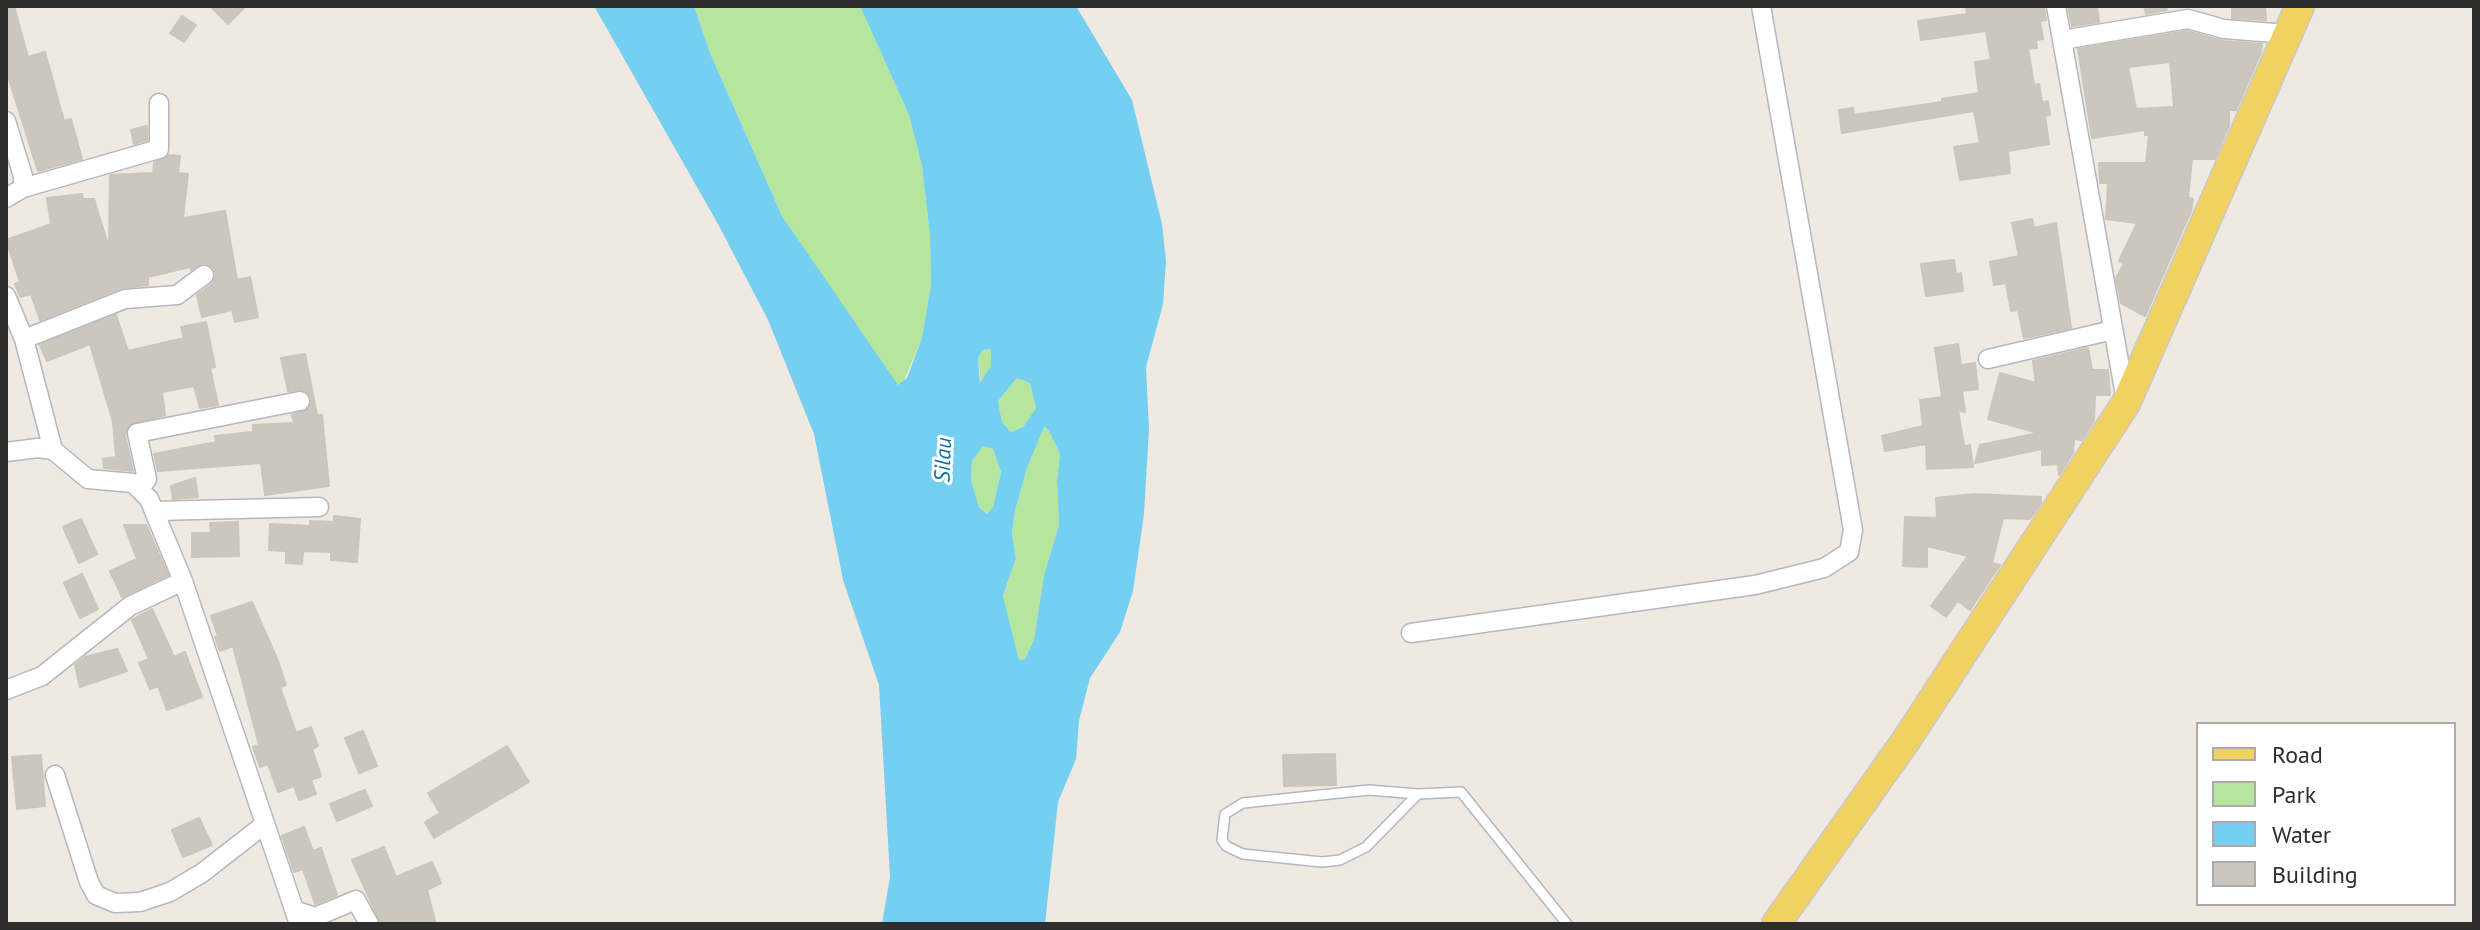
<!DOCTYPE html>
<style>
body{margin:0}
#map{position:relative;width:2480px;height:930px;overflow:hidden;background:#efe9e1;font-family:"PT Sans",sans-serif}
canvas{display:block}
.frame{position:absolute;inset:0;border:8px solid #2e2e2e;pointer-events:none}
.legend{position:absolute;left:2196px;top:722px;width:260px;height:184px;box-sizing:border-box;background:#fff;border:2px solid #ababab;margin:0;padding:10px 14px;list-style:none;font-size:24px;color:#2e2e2e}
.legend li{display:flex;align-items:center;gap:16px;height:40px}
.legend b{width:40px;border:2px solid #ababab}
</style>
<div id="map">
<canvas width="2480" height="930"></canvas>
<div class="frame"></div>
<ul class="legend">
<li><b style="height:10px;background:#f2d163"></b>Road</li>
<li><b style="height:22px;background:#b6e59e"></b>Park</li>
<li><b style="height:22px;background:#75cff0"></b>Water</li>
<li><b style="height:22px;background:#cbc7bf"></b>Building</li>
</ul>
</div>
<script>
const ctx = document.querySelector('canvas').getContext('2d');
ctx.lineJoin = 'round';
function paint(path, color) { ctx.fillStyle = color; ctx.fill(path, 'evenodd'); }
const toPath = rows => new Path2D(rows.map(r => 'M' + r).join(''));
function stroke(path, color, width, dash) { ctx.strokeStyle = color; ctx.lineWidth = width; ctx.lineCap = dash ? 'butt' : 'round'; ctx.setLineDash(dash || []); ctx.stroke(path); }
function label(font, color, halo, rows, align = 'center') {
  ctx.font = font + ' "PT Sans",sans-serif'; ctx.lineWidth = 6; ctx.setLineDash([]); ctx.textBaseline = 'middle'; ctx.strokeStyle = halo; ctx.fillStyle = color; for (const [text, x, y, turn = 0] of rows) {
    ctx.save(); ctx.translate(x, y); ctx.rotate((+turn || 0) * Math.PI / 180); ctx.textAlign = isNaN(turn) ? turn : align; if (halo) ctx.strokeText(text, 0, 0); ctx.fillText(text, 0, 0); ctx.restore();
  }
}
const green = toPath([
 [694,6,860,6,909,115,922,166,930,236,931,284,922,338,903,383,897,385,892,380,782,216,710,53],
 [991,349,991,366,981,383,978,358,983,350],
 [1017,378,1030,383,1036,408,1023,427,1011,432,1002,422,998,401],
 [1043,427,1049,431,1060,454,1057,481,1059,525,1044,575,1034,640,1025,659,1019,660,1003,597,1016,558,1012,534,1015,511,1027,468],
 [983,446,993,449,1001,472,993,507,988,514,979,507,971,480,972,461]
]);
const water = toPath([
 [594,6,694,6,710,53,782,216,898,385,907,378,922,338,931,284,930,236,922,166,909,115,860,6,1076,6,1132,100,1162,224,1166,261,1163,304,1146,367,1149,429,1144,514,1133,591,1120,632,1090,678,1079,721,1076,759,1058,802,1045,924,882,924,890,877,879,685,843,580,814,434,768,320,718,224],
 [991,349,991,366,980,383,978,358,983,350],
 [1017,378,1030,383,1036,408,1023,427,1011,432,1002,422,998,401],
 [1044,427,1049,431,1060,454,1057,481,1059,525,1044,575,1034,640,1025,659,1019,660,1003,596,1016,558,1012,534,1015,511,1027,468],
 [983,446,993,449,1001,472,993,507,987,514,979,507,971,480,972,461]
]);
const building = toPath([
 [6,6,14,6,28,57,45,52,64,121,71,119,82,159,38,171,6,70,6,6],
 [210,6,246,6,228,24,210,6],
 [1966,6,2044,6,2046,20,2040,21,2043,39,2036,40,2037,48,2028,49,2034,85,2039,84,2042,102,2048,101,2050,115,2045,116,2049,144,2008,151,2010,173,1960,180,1954,147,1980,143,1974,111,1842,133,1839,110,1853,108,1854,115,1942,102,1942,99,1979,93,1975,62,1991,60,1986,31,1921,40,1918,21,1967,14,1966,6],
 [2068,6,2097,6,2099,22,2072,26,2068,6],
 [2144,6,2166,6,2167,10,2146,14,2144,6],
 [2232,6,2265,6,2266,20,2232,18,2232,6],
 [182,16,196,25,184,42,170,33,182,16],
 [2187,31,2223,41,2262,44,2261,52,2236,110,2229,110,2229,125,2215,159,2192,159,2188,198,2193,199,2191,211,2145,316,2121,303,2116,278,2124,264,2119,261,2137,223,2106,219,2108,183,2100,183,2099,163,2146,163,2149,135,2145,135,2145,130,2092,138,2078,49,2187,31],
 [2170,62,2174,107,2136,109,2128,67,2170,62],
 [147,126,147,140,134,144,131,130,147,126],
 [169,155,180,156,178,173,188,174,183,218,225,211,237,280,250,277,258,317,235,322,232,310,202,317,197,295,212,284,216,274,213,267,203,263,191,270,190,267,148,277,148,285,121,288,40,320,31,294,20,297,15,284,20,282,6,240,51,224,47,198,82,194,83,199,94,199,109,248,110,175,153,173,154,163,169,155],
 [2032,219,2034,228,2056,223,2071,328,2024,338,2018,310,2011,311,2006,283,1994,285,1990,262,2019,256,2012,223,2032,219],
 [1954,260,1956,274,1961,273,1963,291,1926,296,1921,264,1954,260],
 [116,315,128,351,184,338,181,327,206,322,215,367,210,368,218,405,200,408,194,386,162,392,165,415,129,425,125,435,133,471,104,468,103,459,116,457,113,422,90,344,47,361,40,345,116,315],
 [1958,344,1961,365,1975,363,1978,389,1962,391,1965,412,1958,410,1964,446,1970,445,1973,467,1927,469,1926,444,1885,451,1882,436,1923,426,1920,400,1942,397,1935,348,1958,344],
 [2088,348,2092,370,2108,370,2110,395,2095,395,2094,421,2082,440,2074,439,2073,453,2059,475,2058,464,2042,465,2042,449,1975,463,1980,445,2038,433,1988,419,2000,373,2036,383,2033,361,2088,348],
 [305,354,317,415,322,415,329,486,265,495,261,463,158,471,154,454,216,442,215,436,253,432,253,425,294,423,292,415,307,410,312,399,305,390,288,391,281,358,305,354],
 [195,478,198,497,173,499,171,486,195,478],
 [1974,494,2041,497,2041,503,2030,519,2003,518,1992,563,2000,565,1970,610,1958,601,1946,617,1931,606,1968,556,1927,546,1927,567,1903,566,1905,517,1937,518,1936,498,1974,494],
 [334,516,360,519,357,562,331,560,331,552,303,551,302,564,286,563,286,551,269,550,270,524,310,526,310,521,334,522,334,516],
 [81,519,97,554,79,563,63,527,81,519],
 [238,522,239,556,192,557,192,533,211,533,210,523,238,522],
 [124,525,146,525,168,575,122,597,110,571,137,559,124,525],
 [82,574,98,609,80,618,64,583,82,574],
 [252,602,278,661,286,685,280,687,296,733,311,727,318,746,312,749,321,776,311,780,316,794,299,800,294,786,278,792,268,764,260,767,253,747,259,745,233,646,220,651,215,637,218,636,211,616,252,602],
 [152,609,174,657,185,652,202,697,167,710,158,686,150,689,139,663,149,659,132,620,152,609],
 [117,649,127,671,80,687,75,665,85,657,117,649],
 [363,731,377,766,359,773,345,738,363,731],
 [507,746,529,782,434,838,425,822,440,813,428,793,507,746],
 [1335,754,1336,785,1284,786,1283,755,1335,754],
 [41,755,45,806,17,809,12,757,41,755],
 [365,790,372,806,337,821,330,804,365,790],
 [199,818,212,845,183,857,172,830,199,818],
 [304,827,313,851,321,848,337,895,315,904,303,869,294,872,282,836,304,827],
 [384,847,396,877,432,862,441,883,427,890,436,924,381,924,352,860,384,847]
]);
const service = toPath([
 [1418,794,1366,847,1340,860,1322,862,1243,854,1226,846,1222,840,1225,814,1243,803,1369,790,1418,794,1461,792,1567,924]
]);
const minor = toPath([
 [2056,6,2126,401],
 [2062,40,2188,19,2224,29,2287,34],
 [6,121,23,176,23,188,6,198],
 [23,188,159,149,159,103],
 [6,296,24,339,53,450],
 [24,339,125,299,177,295,204,275],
 [1988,359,2113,330],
 [6,452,38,448,53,450,88,479,133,483,149,499,183,581,299,924],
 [140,489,147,479,137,433,300,401],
 [155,511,319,507],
 [1411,633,1755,585,1824,568,1849,552,1853,530,1761,6],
 [6,690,42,676,130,606,183,581],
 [55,775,89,882,96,895,115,903,140,902,170,892,202,873,265,824],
 [294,910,315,917,356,900,369,924]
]);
const primary = toPath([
 [1776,924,1907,739,2126,403,2300,6]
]);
const waterNames = [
 ["Silau",944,460,-88]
];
paint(green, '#b6e59e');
paint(water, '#75cff0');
paint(building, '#cbc7bf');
stroke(building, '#cbc5ba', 2);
stroke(service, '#b4b7c1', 12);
stroke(minor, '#b4b7c1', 21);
stroke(primary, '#c9c9c9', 31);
stroke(service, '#fff', 9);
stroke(minor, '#fff', 18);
stroke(primary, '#f2d163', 28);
label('italic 22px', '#0d6fa3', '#fff', waterNames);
</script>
